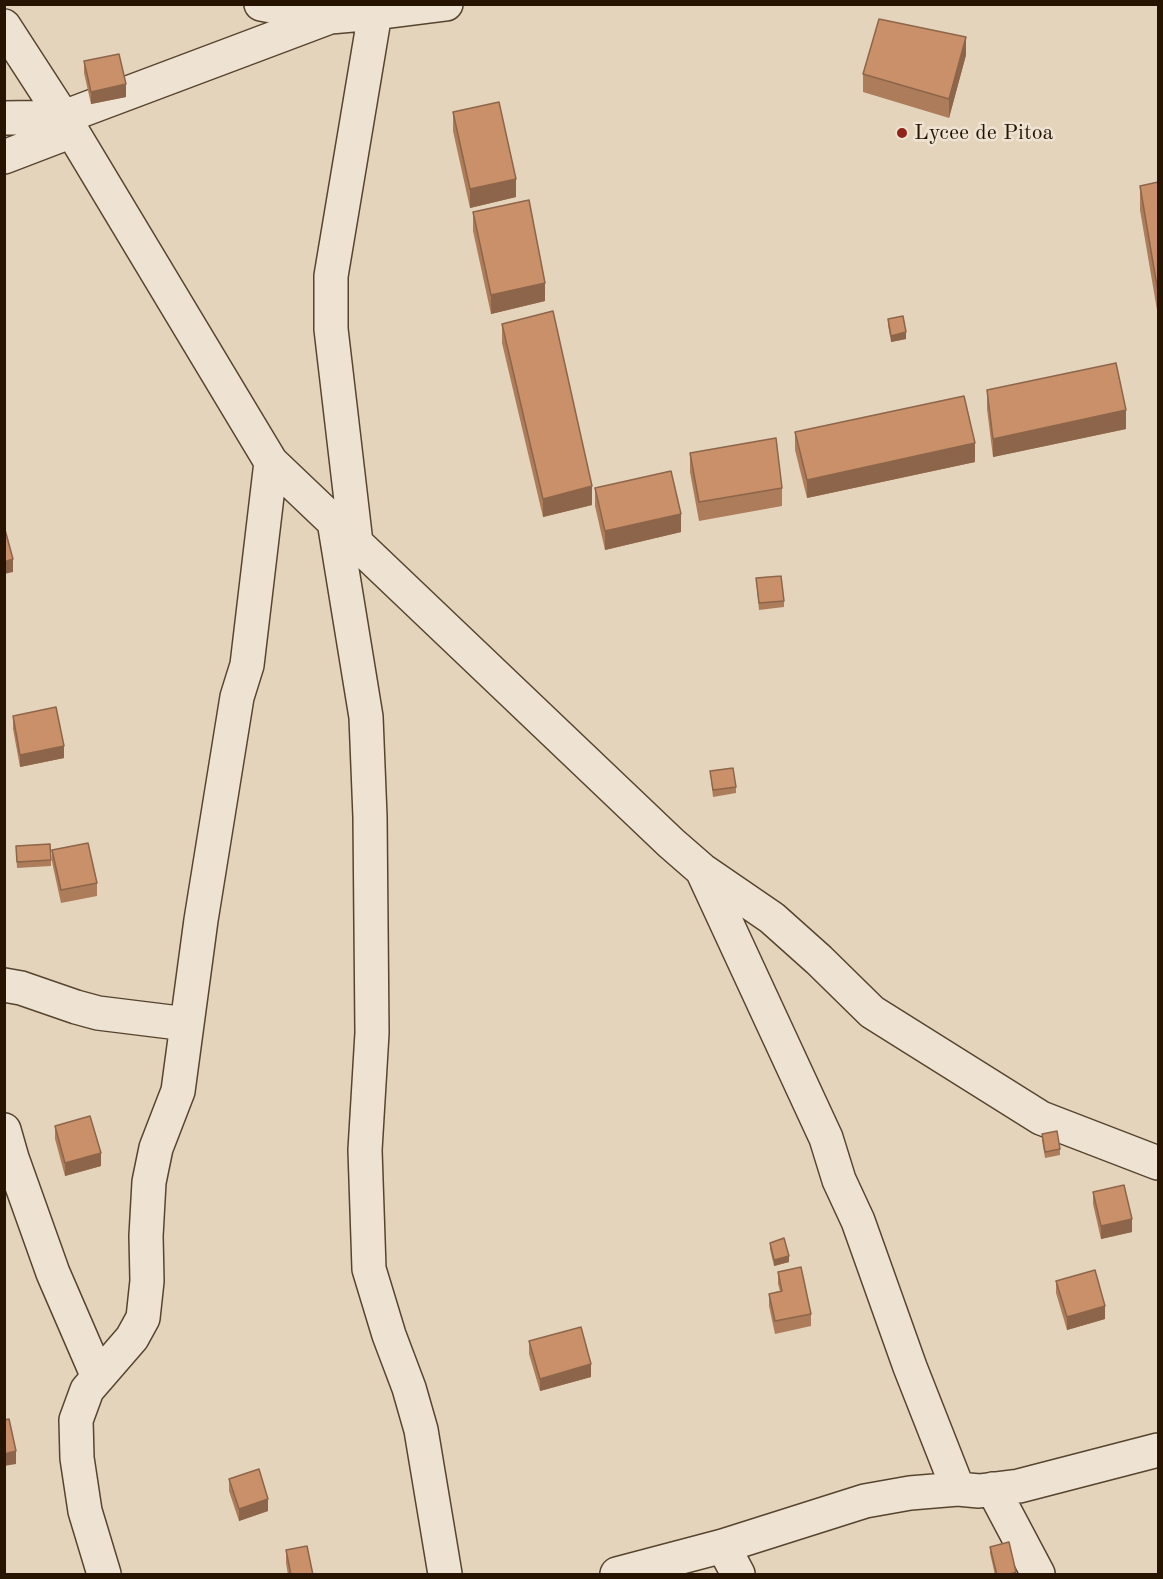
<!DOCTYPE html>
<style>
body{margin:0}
#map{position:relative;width:1163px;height:1579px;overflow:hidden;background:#e5d4bc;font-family:"Old Standard TT",serif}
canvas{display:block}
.frame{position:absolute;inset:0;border:6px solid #261400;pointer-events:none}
</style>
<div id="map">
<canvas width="1163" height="1579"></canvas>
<div class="frame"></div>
</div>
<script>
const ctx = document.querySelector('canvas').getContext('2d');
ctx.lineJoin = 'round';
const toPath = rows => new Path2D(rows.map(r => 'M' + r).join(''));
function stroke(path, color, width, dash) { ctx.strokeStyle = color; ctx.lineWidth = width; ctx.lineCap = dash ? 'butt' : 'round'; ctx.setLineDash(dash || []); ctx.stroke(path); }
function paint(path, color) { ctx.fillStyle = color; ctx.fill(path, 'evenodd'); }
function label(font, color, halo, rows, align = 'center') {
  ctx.font = font + ' "Old Standard TT",serif'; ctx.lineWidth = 5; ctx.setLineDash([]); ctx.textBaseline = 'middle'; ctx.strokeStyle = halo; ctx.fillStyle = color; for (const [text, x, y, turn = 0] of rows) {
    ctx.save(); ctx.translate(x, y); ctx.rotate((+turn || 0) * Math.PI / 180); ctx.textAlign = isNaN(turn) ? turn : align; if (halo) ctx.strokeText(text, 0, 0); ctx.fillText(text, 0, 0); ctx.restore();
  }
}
const minor = toPath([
 [261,4,330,17,375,13,446,4],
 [4,26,72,131,4,157],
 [4,118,64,117,330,17],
 [72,131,271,462,247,665,237,697,201,920,178,1091,156,1148,149,1182,146,1236,147,1281,143,1318,132,1338,87,1390,76,1420,77,1458,85,1511,104,1574],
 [271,462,671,843,702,870,772,918,819,960,872,1012,1041,1118,1158,1163],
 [334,521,366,717,370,817,372,1033,365,1150,369,1269,389,1335,409,1388,421,1430,445,1574],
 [356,543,331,329,331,276,375,13],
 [702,870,826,1138,839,1180,858,1221,910,1367,958,1489],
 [4,985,21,988,76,1007,98,1013,187,1024],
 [4,1130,12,1158,53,1273,98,1377],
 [993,1489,1038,1574],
 [723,1546,738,1574],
 [617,1574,723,1546,865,1501,910,1493,958,1489,979,1491,1019,1486,1158,1450]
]);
const wall = toPath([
 [966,55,949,118,863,92,863,74],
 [84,61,126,97,91,104,84,73],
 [453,112,516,197,470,208,453,131],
 [1158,182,1158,316,1140,210,1140,186],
 [473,212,545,301,491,314,473,231],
 [888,319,906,339,891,342,888,325],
 [502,324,592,505,543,517,502,343],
 [987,390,1126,429,993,457,987,409],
 [795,432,975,462,807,498,795,450],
 [690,453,782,488,782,506,699,521,690,472],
 [595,488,681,532,605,550,595,506],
 [756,578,784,601,784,607,759,610],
 [13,716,64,758,20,767,13,729],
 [710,771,736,787,736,793,713,797],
 [16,846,51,860,51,866,17,868],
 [52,850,97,883,97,896,61,903,52,862],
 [55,1126,101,1166,65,1176,55,1139],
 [1042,1134,1060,1149,1060,1155,1045,1158,1042,1140],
 [1093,1192,1132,1232,1101,1239,1093,1204],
 [770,1243,789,1262,774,1266,770,1249],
 [778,1272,811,1314,811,1326,775,1334,769,1306,769,1294,780,1291,778,1284],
 [1056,1281,1105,1319,1067,1330,1056,1293],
 [529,1341,591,1377,540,1391,529,1354],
 [229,1479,268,1511,239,1521,229,1491],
 [990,1547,1016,1575,995,1575,990,1553],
 [286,1550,313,1575,288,1575,286,1563]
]);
const shadedWall = toPath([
 [966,37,966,55,949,118,949,99],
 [126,84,126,97,91,104,91,92],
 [516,179,516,197,470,208,470,189],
 [545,283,545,301,491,314,491,295],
 [906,332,906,339,891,342,891,336],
 [1126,410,1126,429,993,457,993,439],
 [975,443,975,462,807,498,807,480],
 [592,486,592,505,543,517,543,499],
 [681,514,681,532,605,550,605,531],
 [13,559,13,572,4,574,4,562],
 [64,746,64,758,20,767,20,755],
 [101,1153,101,1166,65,1176,65,1163],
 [1132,1219,1132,1232,1101,1239,1101,1226],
 [789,1256,789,1262,774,1266,774,1260],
 [1105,1306,1105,1319,1067,1330,1067,1317],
 [591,1364,591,1377,540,1391,540,1379],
 [16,1451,16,1464,4,1466,4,1454],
 [268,1499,268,1511,239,1521,239,1509]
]);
const building = toPath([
 [879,19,966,37,949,99,863,74,879,19],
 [119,54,126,84,91,92,84,61,119,54],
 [499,102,516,179,470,189,453,112,499,102],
 [1158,182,1158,292,1140,186,1158,182],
 [529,200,545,283,491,295,473,212,529,200],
 [553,311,592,486,543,499,502,324,553,311],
 [903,316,906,332,891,336,888,319,903,316],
 [1116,363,1126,410,993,439,987,390,1116,363],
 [964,396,975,443,807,480,795,432,964,396],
 [776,438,782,488,699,502,690,453,776,438],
 [671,471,681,514,605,531,595,488,671,471],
 [4,526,13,559,4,562,4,526],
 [781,576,784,601,759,603,756,578,781,576],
 [56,707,64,746,20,755,13,716,56,707],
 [733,768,736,787,713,790,710,771,733,768],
 [88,843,97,883,61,890,52,850,88,843],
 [50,844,51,860,17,862,16,846,50,844],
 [90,1116,101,1153,65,1163,55,1126,90,1116],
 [1057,1131,1060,1149,1045,1152,1042,1134,1057,1131],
 [1124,1185,1132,1219,1101,1226,1093,1192,1124,1185],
 [784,1238,789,1256,774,1260,770,1243,784,1238],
 [801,1267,811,1314,775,1321,769,1294,782,1291,778,1272,801,1267],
 [1095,1270,1105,1306,1067,1317,1056,1281,1095,1270],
 [581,1327,591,1364,540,1379,529,1341,581,1327],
 [9,1419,16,1451,4,1454,4,1420,9,1419],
 [259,1469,268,1499,239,1509,229,1479,259,1469],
 [1009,1542,1016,1572,1008,1575,997,1575,990,1547,1009,1542],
 [307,1546,313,1575,291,1575,286,1550,307,1546]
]);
const markers = [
 [902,133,6,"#8f2418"]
];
const poiNames = [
 ["Lycee de Pitoa",914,133]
];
stroke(minor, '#56442f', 36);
stroke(minor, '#eee3d3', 33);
paint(wall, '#ad7c5a');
paint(shadedWall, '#8d654a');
paint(building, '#c99069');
stroke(building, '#8d654a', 1.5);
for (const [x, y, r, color] of markers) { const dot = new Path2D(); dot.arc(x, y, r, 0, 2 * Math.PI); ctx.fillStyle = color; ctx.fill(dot); stroke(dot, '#eee3d3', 2); }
label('22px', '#261400', '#eee3d3', poiNames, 'left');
</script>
